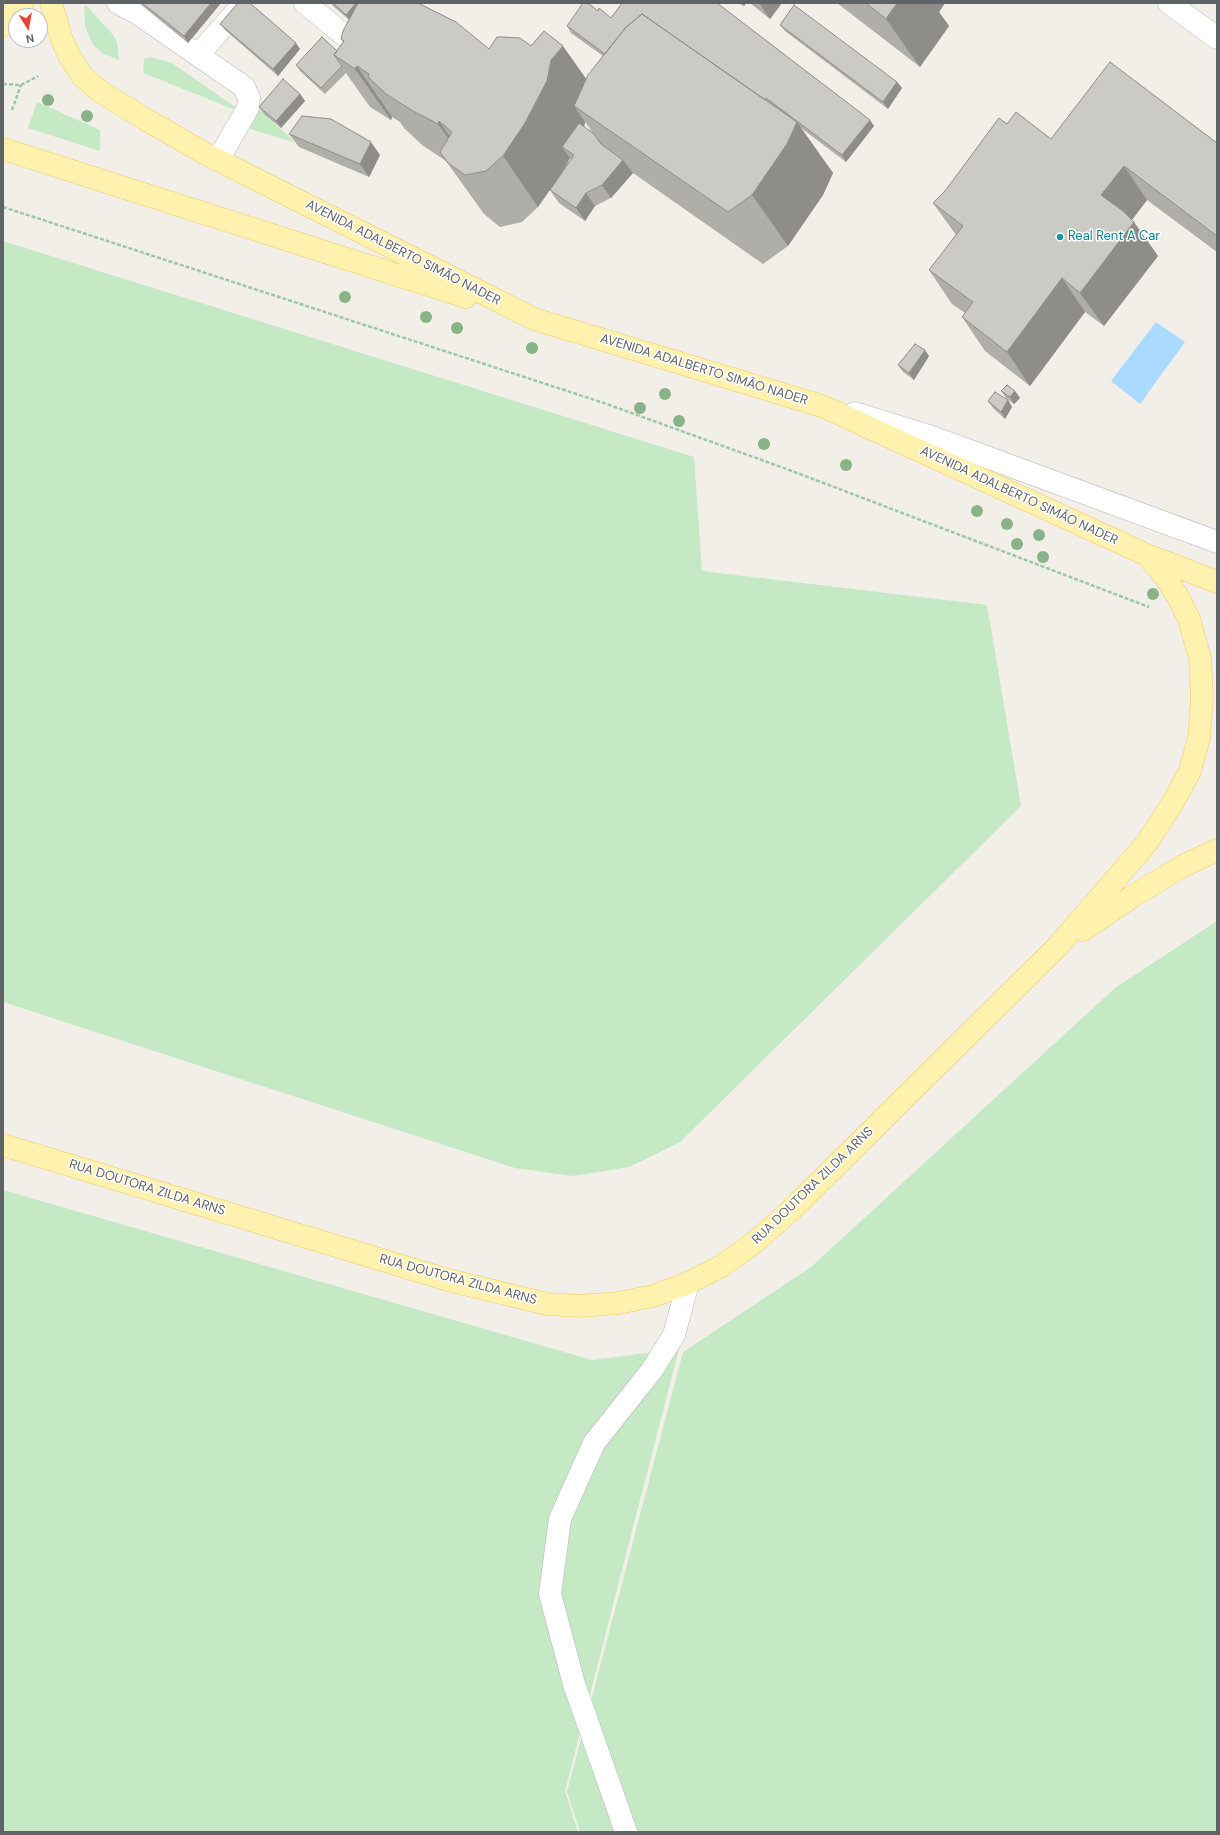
<!DOCTYPE html>
<meta charset="utf-8">
<style>
body{margin:0}
#map{position:relative;width:1220px;height:1835px;overflow:hidden;background:#f1efe8;font-family:"DM Sans",sans-serif}
canvas{display:block}
.frame{position:absolute;inset:0;border:4px solid #5f6368;pointer-events:none}
.north{position:absolute;left:8px;top:8px;width:40px;height:40px;box-sizing:border-box;background:#fff;border:1px solid #bfc1c3;border-radius:50%;rotate:169deg;font-size:11px;font-weight:700;line-height:16px;text-align:center;color:#5f6368}
.north::after{content:'';display:block;margin:auto;width:14px;height:18px;background:#ea4335;clip-path:polygon(50% 0,100% 100%,50% 72%,0 100%)}
</style>
<div id="map">
<canvas width="1220" height="1835"></canvas>
<div class="frame"></div>
<div class="north">N</div>
</div>
<script>
const ctx = document.querySelector('canvas').getContext('2d');
ctx.lineJoin = 'round';
function paint(path, color) { ctx.fillStyle = color; ctx.fill(path, 'evenodd'); }
const toPath = rows => new Path2D(rows.map(r => 'M' + r).join(''));
function stroke(path, color, width, dash) { ctx.strokeStyle = color; ctx.lineWidth = width; ctx.lineCap = dash ? 'butt' : 'round'; ctx.setLineDash(dash || []); ctx.stroke(path); }
function label(font, color, halo, rows, align = 'center') {
  ctx.font = font + ' "DM Sans",sans-serif'; ctx.lineWidth = 3; ctx.setLineDash([]); ctx.textBaseline = 'middle'; ctx.strokeStyle = halo; ctx.fillStyle = color; for (const [text, x, y, turn = 0] of rows) {
    ctx.save(); ctx.translate(x, y); ctx.rotate((+turn || 0) * Math.PI / 180); ctx.textAlign = isNaN(turn) ? turn : align; if (halo) ctx.strokeText(text, 0, 0); ctx.fillText(text, 0, 0); ctx.restore();
  }
}
const green = toPath([
 [86,5,114,36,117,42,119,60,102,53,93,45,85,26,84,8],
 [150,57,172,63,238,109,238,111,143,73,144,60,145,58],
 [37,102,100,130,100,151,28,128],
 [257,107,264,114,296,143,250,129,250,124],
 [3,241,694,457,702,571,987,605,1021,806,680,1142,629,1167,572,1176,515,1168,3,1002],
 [1217,921,1217,1832,580,1832,567,1792,683,1352,811,1267,1115,988],
 [3,1190,592,1360,679,1349,565,1791,578,1832,3,1832]
]);
const water = toPath([
 [1156,322,1185,342,1140,404,1111,381]
]);
const path = toPath([
 [3,84,21,85,38,76],
 [12,110,21,85],
 [3,207,604,403,792,471,1149,607]
]);
const minor = toPath([
 [118,3,137,13,244,87,249,98,248,108,218,160],
 [305,3,345,36],
 [1169,3,1217,38],
 [198,55,244,3],
 [855,413,935,438,1217,542],
 [626,1832,574,1684,550,1594,560,1519,594,1443,652,1370,674,1335,688,1283]
]);
const major = toPath([
 [51,3,62,40,70,57,83,77,101,92,145,119,206,154,534,319,822,406,1147,555,1217,582],
 [3,25,23,3],
 [3,149,466,297],
 [1083,930,1133,896,1183,866,1217,850],
 [3,1145,448,1280,547,1304,581,1306,618,1303,653,1296,688,1283,722,1266,755,1242,789,1212,1057,947,1146,844,1171,806,1190,771,1199,738,1202,697,1200,658,1189,619,1178,597,1166,578,1147,555]
]);
const trees = [
 [48,100],
 [87,116],
 [345,297],
 [426,317],
 [457,328],
 [532,348],
 [665,394],
 [640,408],
 [679,421],
 [764,444],
 [846,465],
 [977,511],
 [1007,524],
 [1039,535],
 [1017,544],
 [1043,557],
 [1153,594]
];
const wall = toPath([
 [139,3,221,3,188,43],
 [330,3,418,3,489,49,531,46,586,79,603,56,571,33,567,26,598,11,611,18,874,126,846,162,801,128,833,173,823,195,788,246,763,264,633,173,611,198,595,206,585,221,559,203,550,190,538,207,522,222,500,227,484,214,446,161,422,145,404,128,400,122,392,117,391,120,370,107,346,73,325,94,300,71,296,65,337,51,343,42,341,39,349,20],
 [585,122,593,133,584,127],
 [570,158,571,159,565,167],
 [737,3,746,3,744,6],
 [750,3,782,3,770,19],
 [837,3,945,3,939,12,949,26,920,67],
 [220,24,300,49,278,76,225,30],
 [780,25,897,82,902,88,888,109,785,31],
 [300,94,305,101,281,128,264,114,259,107],
 [289,134,380,155,369,177,299,147],
 [1051,139,1217,143,1217,252,1147,200,1132,220,1158,256,1104,326,1085,312,1030,386,985,351,962,317,965,313,952,304,929,270,956,235,933,203,945,191],
 [929,356,914,380,903,372,898,365],
 [1001,391,1015,391,1020,398,1014,404,1006,398],
 [1008,400,1012,407,1005,419,993,408,988,401]
]);
const shadedWall = toPath([
 [211,3,221,3,188,43,184,36],
 [356,3,366,3,351,22,346,15],
 [741,3,746,3,744,6],
 [759,3,782,3,770,19],
 [897,3,945,3,939,12,949,26,920,67,886,19],
 [296,43,300,49,278,76,273,69],
 [563,46,599,97,574,106,585,122,583,132,562,147,570,158,561,174,538,207,503,156,551,60],
 [357,66,392,117,391,120,355,69],
 [897,82,902,88,888,109,883,102],
 [300,94,305,101,281,128,276,121],
 [870,120,874,126,846,162,842,155],
 [439,121,475,173,473,174,438,124],
 [797,122,833,173,823,195,788,246,752,195],
 [371,142,380,155,369,177,360,164],
 [623,160,633,173,611,198,602,185],
 [1124,166,1147,200,1125,229,1101,195],
 [586,193,595,206,585,221,576,208],
 [1134,222,1158,256,1104,326,1080,293],
 [1062,278,1085,312,1030,386,1007,352],
 [925,350,929,356,914,380,909,373],
 [1015,391,1020,398,1014,404,1010,397],
 [1008,400,1012,407,1005,419,1001,412]
]);
const building = toPath([
 [142,3,211,3,184,36,142,3],
 [238,3,250,3,296,43,273,69,220,24,238,3],
 [333,3,356,3,346,15,333,3],
 [358,3,418,3,456,22,489,49,497,37,503,37,520,38,531,46,544,31,563,46,551,60,547,81,525,123,503,156,486,171,465,175,448,163,440,152,452,132,439,121,438,124,413,111,386,94,368,77,369,74,357,66,355,69,334,55,344,41,341,39,343,31,358,3],
 [583,3,588,3,598,11,599,8,611,18,622,3,717,3,870,120,842,155,766,98,765,100,642,14,626,27,605,54,567,26,583,3],
 [866,3,897,3,886,19,866,3],
 [794,5,897,82,883,102,780,25,794,5],
 [642,14,797,122,787,144,752,195,728,212,574,106,588,75,626,27,642,14],
 [322,37,337,51,334,55,342,66,321,88,296,65,322,37],
 [1110,62,1217,143,1217,236,1124,166,1101,195,1123,211,1134,222,1080,293,1062,278,1007,352,962,317,973,302,929,270,963,226,933,203,945,191,999,118,1007,124,1016,112,1051,139,1110,62],
 [283,79,300,94,276,121,259,107,283,79],
 [302,116,331,119,371,142,360,164,289,134,302,116],
 [579,123,593,133,601,144,623,160,602,185,586,193,576,208,550,190,574,155,562,147,579,123],
 [915,344,925,350,909,373,898,365,915,344],
 [1007,385,1015,391,1010,397,1001,391,1007,385],
 [995,392,1008,400,1001,412,988,401,995,392]
]);
const markers = [
 [1060,237,4,"#0f9aa8"]
];
const cultureNames = [
 ["Real Rent A Car",1068,237]
];
const streetNames = [
 ["AVENIDA ADALBERTO SIMÃO NADER",403,253,27],
 ["AVENIDA ADALBERTO SIMÃO NADER",704,370,17],
 ["AVENIDA ADALBERTO SIMÃO NADER",1019,496,25],
 ["RUA DOUTORA ZILDA ARNS",813,1186,-44],
 ["RUA DOUTORA ZILDA ARNS",147,1188,17],
 ["RUA DOUTORA ZILDA ARNS",458,1280,15]
];
paint(green, '#c5e8c5');
paint(water, '#aadaff');
stroke(minor, '#b5b8bc', 23);
stroke(major, '#f2c960', 23);
stroke(path, '#9cc7a9', 2.5, [4, 2]);
stroke(minor, '#fff', 22);
stroke(major, '#fff2af', 22);
ctx.fillStyle = '#89b387';
for (const [x, y] of trees) { ctx.beginPath(); ctx.arc(x, y, 6, 0, 2 * Math.PI); ctx.fill(); }
paint(wall, '#afaea9');
paint(shadedWall, '#8f8d8a');
paint(building, '#cccac5');
stroke(building, '#8f8d8a', 1);
for (const [x, y, r, color] of markers) { const dot = new Path2D(); dot.arc(x, y, r, 0, 2 * Math.PI); ctx.fillStyle = color; ctx.fill(dot); stroke(dot, '#fff', 1.5); }
label('13px', '#0d838f', '#fff', cultureNames, 'left');
label('13px', '#5f6368', '#fff', streetNames);
</script>
